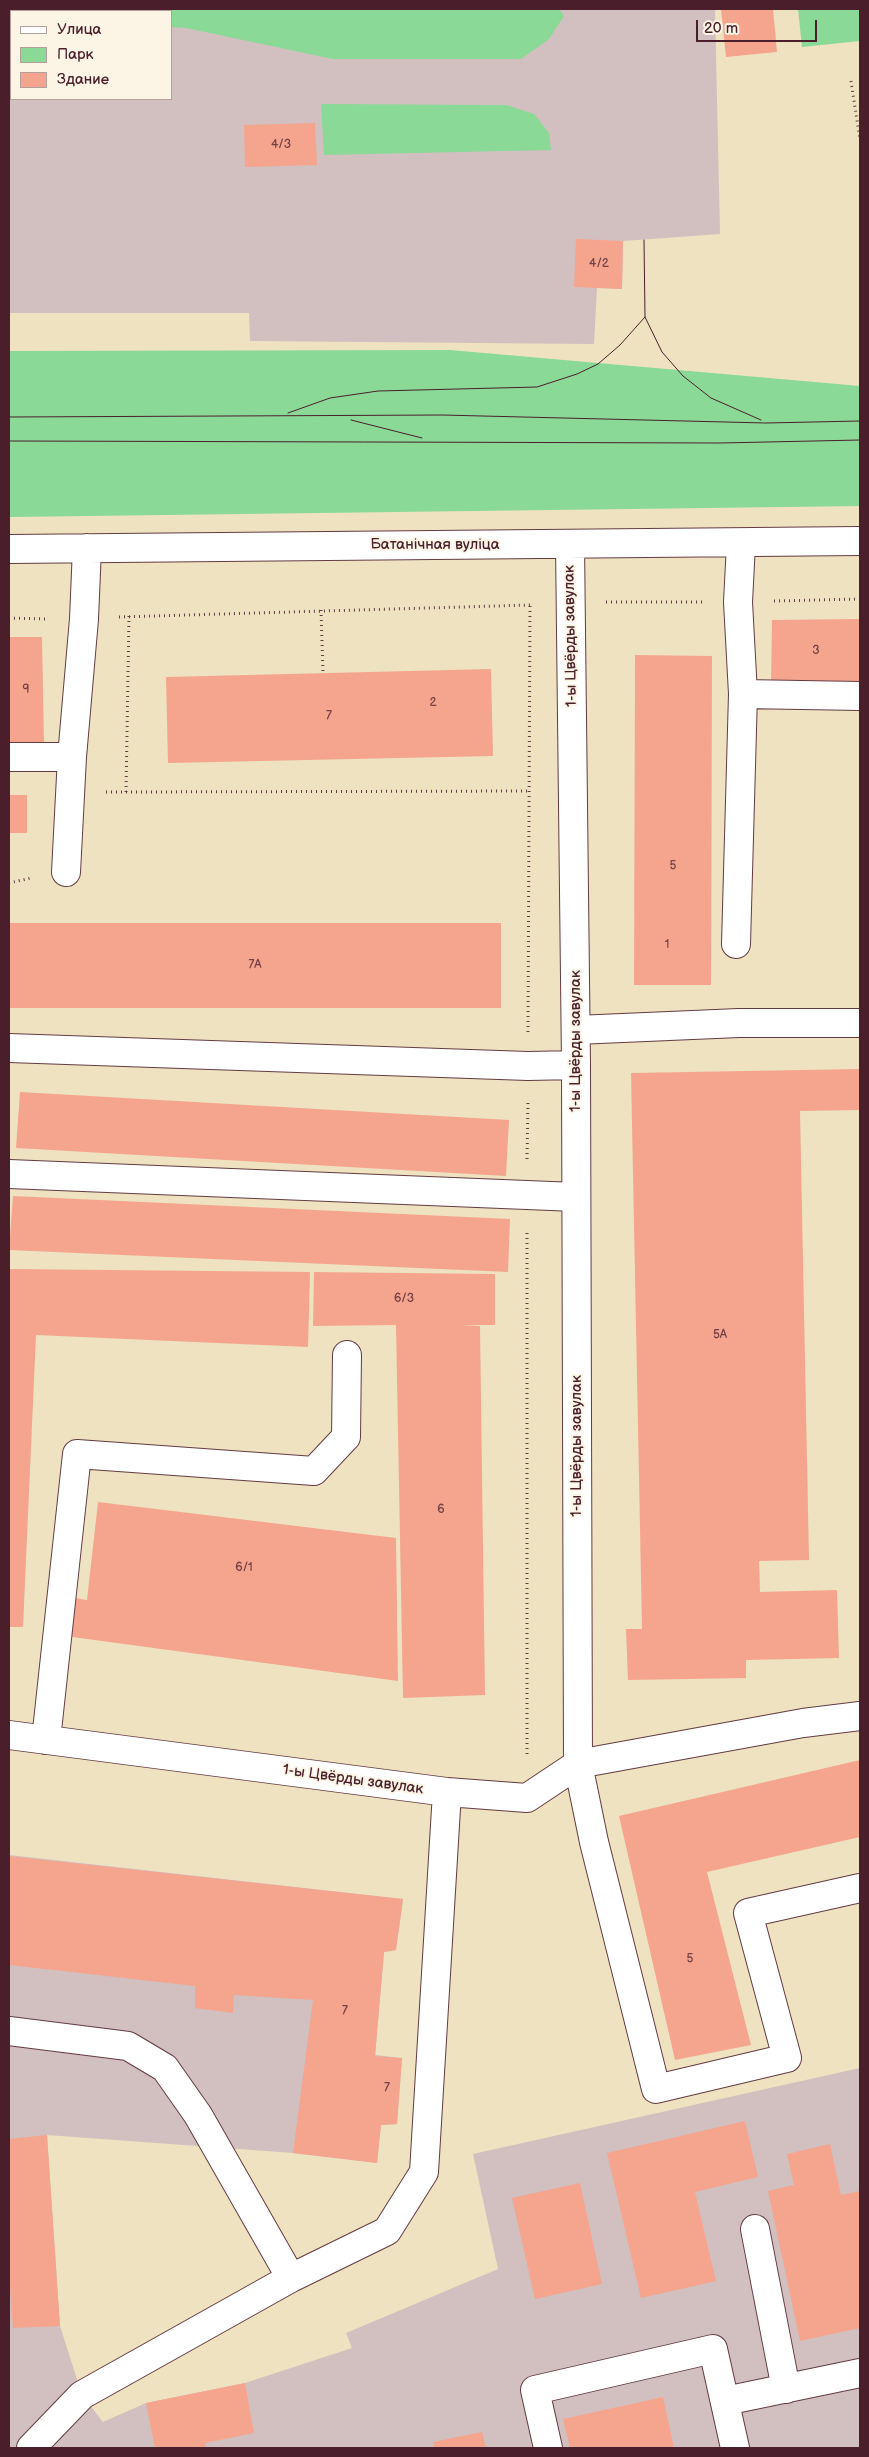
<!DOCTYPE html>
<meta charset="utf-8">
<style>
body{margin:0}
#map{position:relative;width:869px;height:2457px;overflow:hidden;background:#eee2c1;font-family:"Balsamiq Sans",sans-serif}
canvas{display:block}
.frame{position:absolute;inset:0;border:10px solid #4a1f2b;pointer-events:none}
.legend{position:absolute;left:10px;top:10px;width:162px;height:90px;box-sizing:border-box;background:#fcf5e5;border:1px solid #b59f9b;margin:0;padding:6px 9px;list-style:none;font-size:15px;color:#4a1f2b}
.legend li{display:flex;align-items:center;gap:10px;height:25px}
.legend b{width:25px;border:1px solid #b59f9b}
.scale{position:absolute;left:696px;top:20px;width:121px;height:22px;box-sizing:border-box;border:2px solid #4a1f2b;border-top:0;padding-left:6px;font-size:15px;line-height:18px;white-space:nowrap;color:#4a1f2b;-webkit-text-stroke:4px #fcf5e5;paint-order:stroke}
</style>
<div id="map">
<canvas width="869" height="2457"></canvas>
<div class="frame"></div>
<ul class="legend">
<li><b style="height:6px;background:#fff"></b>Улица</li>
<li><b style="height:14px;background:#8ad997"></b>Парк</li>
<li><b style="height:14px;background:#f5a58e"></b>Здание</li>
</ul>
<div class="scale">20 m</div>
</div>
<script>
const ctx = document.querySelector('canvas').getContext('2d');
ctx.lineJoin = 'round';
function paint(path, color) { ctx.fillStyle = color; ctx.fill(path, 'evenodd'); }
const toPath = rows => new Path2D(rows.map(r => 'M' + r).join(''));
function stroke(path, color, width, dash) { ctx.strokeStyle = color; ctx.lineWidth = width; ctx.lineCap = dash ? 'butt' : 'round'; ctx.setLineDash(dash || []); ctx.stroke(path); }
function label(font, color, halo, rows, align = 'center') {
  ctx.font = font + ' "Balsamiq Sans",sans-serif'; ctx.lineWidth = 4; ctx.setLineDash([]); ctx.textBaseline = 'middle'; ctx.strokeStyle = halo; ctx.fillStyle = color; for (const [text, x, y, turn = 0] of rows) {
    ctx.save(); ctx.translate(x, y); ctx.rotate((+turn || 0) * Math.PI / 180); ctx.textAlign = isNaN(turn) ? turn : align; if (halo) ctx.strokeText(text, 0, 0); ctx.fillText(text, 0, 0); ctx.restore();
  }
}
const industrial = toPath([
 [9,9,715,9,720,234,623,241,622,289,597,288,594,344,250,341,249,313,9,313],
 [11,11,171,11,171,99,11,99],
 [9,1855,403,1899,396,1950,384,1952,375,2055,402,2058,397,2124,381,2125,377,2163,293,2153,47,2135,60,2326,82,2395,103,2422,146,2403,245,2383,352,2348,346,2333,498,2269,473,2154,860,2068,860,2448,9,2448]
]);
const green = toPath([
 [69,9,559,9,564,16,549,39,521,59,333,59,186,28,171,27,171,11,69,11],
 [798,9,860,9,860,41,802,47],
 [321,104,506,105,534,114,549,133,551,150,324,155],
 [450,350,860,386,860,506,9,517,9,351]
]);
const building = toPath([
 [721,9,773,9,777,52,726,57],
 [315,123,317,165,245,167,244,125],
 [576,239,623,241,622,289,574,287],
 [860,619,860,682,771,684,772,620],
 [9,637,42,637,44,743,9,743],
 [635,655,712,656,711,985,634,985],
 [491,669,493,756,168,763,166,677],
 [9,795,27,795,27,833,9,833],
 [9,923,501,923,501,1008,9,1008],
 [860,1069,860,1110,800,1111,809,1560,759,1561,760,1592,837,1590,839,1658,746,1660,746,1678,628,1680,626,1629,642,1629,631,1073],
 [20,1092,509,1120,506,1176,16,1148],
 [13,1196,510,1219,508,1272,9,1250],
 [9,1269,310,1272,308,1347,36,1335,23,1627,9,1627],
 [314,1272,495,1274,495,1325,461,1325,480,1326,485,1695,403,1698,396,1325,313,1326],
 [98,1502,396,1538,398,1681,65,1636,68,1597,87,1600],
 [860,1760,860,1837,707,1872,751,2045,675,2060,619,1816],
 [9,1856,403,1899,396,1950,384,1952,375,2056,402,2058,397,2124,381,2125,377,2163,293,2153,313,2000,234,1995,233,2013,195,2008,195,1986,9,1965],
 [745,2121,758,2177,695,2192,716,2281,641,2298,607,2153],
 [47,2135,60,2326,13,2328,9,2274,9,2139],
 [830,2144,841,2195,860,2191,860,2328,800,2341,768,2191,794,2185,787,2154],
 [580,2183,602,2284,535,2299,512,2198],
 [245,2383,254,2433,205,2443,206,2448,155,2448,146,2403],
 [663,2397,674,2448,570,2448,563,2419],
 [482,2432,486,2448,434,2448,433,2442]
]);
const path = toPath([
 [851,81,860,140],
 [774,601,860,599],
 [606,602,703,602],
 [321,610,323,673],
 [119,617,530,605],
 [9,618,48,619],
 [106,792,126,792,129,616],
 [126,792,530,791],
 [9,883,31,878],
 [528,1032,530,605],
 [527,1159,528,1101],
 [527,1754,527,1231]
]);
const minor = toPath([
 [9,549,860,541],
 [743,694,860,696],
 [9,757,72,757,84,619,87,548],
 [66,872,72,757],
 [736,944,743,694,738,602,741,544],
 [576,1030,739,1023,860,1023],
 [9,1048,528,1066,576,1065],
 [9,1174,576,1197],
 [860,1716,803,1723,578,1764,594,1842,656,2089,787,2058,748,1913,860,1888],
 [9,1735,447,1792,527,1798,578,1764,576,1065,570,544],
 [46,1740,77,1454,314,1471,346,1437,347,1355],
 [9,2031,128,2046,165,2068,198,2115,291,2278],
 [755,2229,786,2389],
 [725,2401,860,2373],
 [31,2448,82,2395,291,2278,387,2231,424,2172,447,1792],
 [548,2448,535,2390,713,2349,735,2448]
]);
const tram = toPath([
 [644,240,645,317,662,352,683,376,711,398,761,420],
 [288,413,330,398,378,391,537,387,577,374,598,364,620,345,645,317],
 [9,417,442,415,766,423,860,421],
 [351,420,422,438],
 [9,441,720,443,860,440]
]);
const numberNames = [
 ["4/3",281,145],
 ["4/2",599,264],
 ["3",816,651],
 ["9",26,690],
 ["2",433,703],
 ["7",329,716],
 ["5",673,866],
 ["1",667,945],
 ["7А",255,965],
 ["6/3",404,1299],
 ["5А",720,1335],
 ["6",441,1510],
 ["6/1",244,1568],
 ["5",690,1959],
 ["7",345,2011],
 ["7",387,2088]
];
const streetNames = [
 ["Батанічная вуліца",435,545],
 ["1-ы Цвёрды завулак",571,636,-91],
 ["1-ы Цвёрды завулак",576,1041,-90],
 ["1-ы Цвёрды завулак",577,1446,-90],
 ["1-ы Цвёрды завулак",353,1780,8]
];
paint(industrial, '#d2bfbf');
paint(green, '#8ad997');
paint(building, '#f5a58e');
stroke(minor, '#633c42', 30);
stroke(path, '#633c42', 3, [1, 4]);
stroke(minor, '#fff', 28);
stroke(tram, '#4a1f2b', 1);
label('12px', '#754044', null, numberNames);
label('15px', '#4a1f2b', '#fcf5e5', streetNames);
</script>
